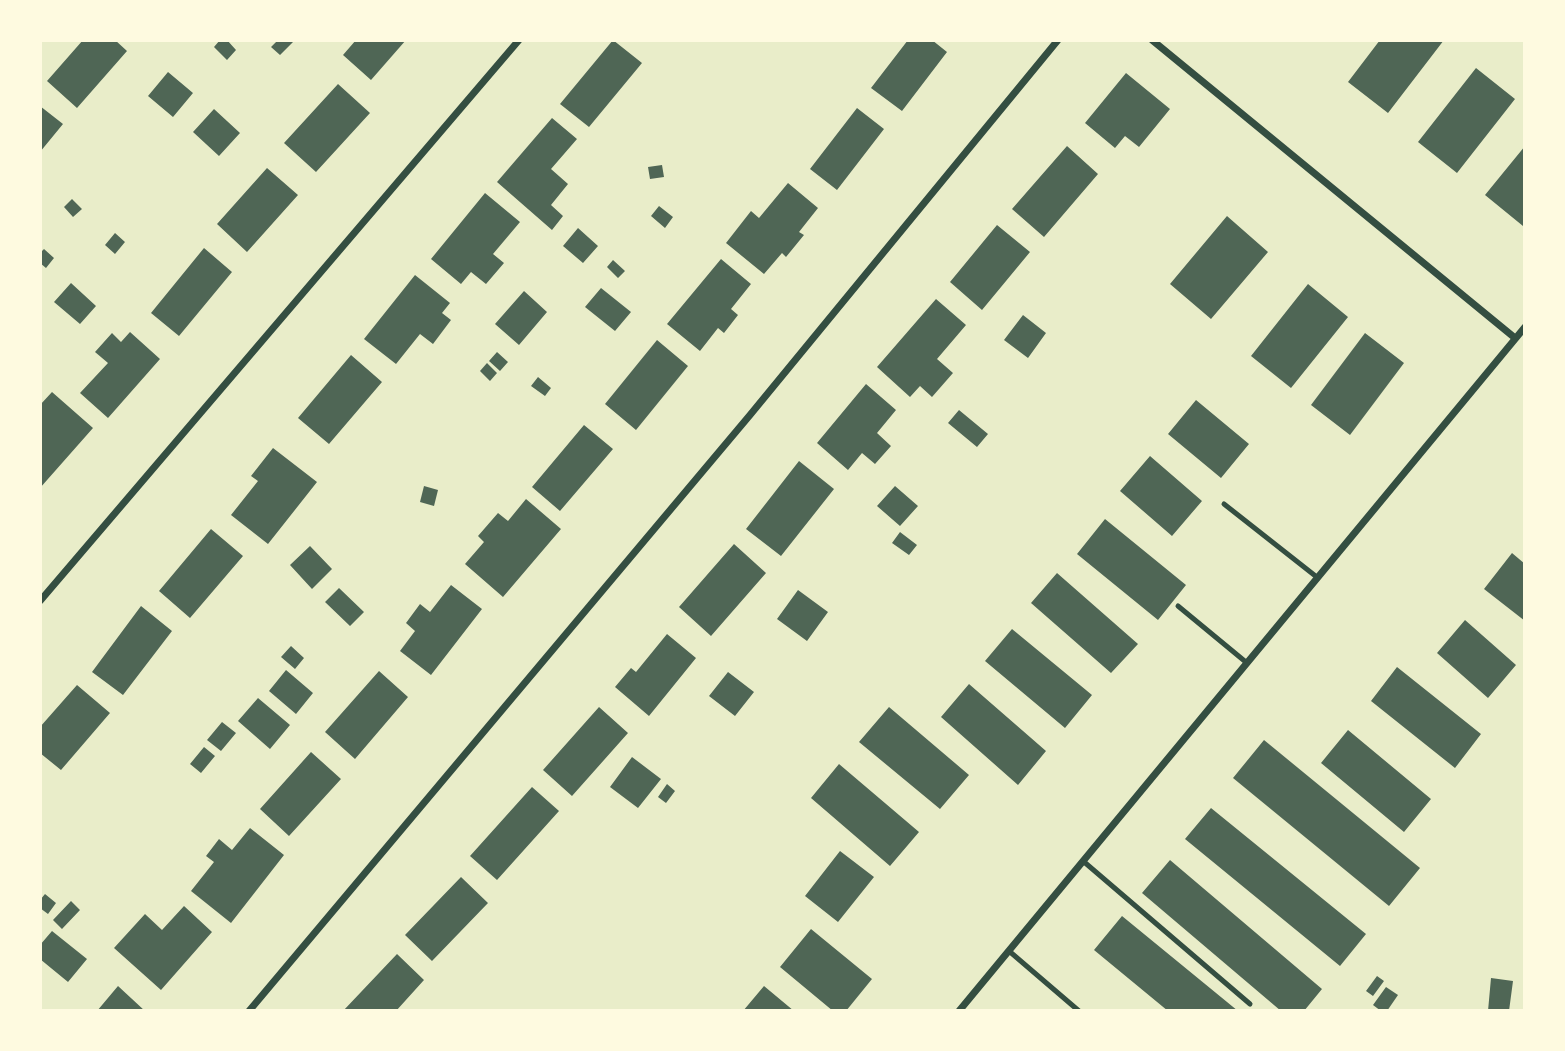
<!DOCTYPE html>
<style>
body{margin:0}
#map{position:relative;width:1565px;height:1051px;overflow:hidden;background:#e9edc9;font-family:"Zilla Slab",serif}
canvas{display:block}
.frame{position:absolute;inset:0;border:42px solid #fefae0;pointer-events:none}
</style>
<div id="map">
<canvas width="1565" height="1051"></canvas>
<div class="frame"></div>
</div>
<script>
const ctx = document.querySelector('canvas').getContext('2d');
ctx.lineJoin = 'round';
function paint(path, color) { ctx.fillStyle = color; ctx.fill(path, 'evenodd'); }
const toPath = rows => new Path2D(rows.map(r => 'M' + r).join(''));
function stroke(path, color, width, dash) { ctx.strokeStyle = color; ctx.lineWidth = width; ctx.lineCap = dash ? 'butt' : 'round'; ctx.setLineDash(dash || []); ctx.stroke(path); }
const building = toPath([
 [83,40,115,40,127,51,77,108,47,81],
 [220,40,227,40,236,50,227,60,214,47],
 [278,40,291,40,293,42,280,55,271,47],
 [356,40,406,40,371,80,343,55],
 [613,40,642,63,589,127,560,104],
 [908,40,932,40,947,52,902,111,871,88],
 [1380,40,1444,40,1388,113,1348,82],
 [1476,68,1515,99,1457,173,1418,142],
 [168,72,193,93,173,117,148,96],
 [1126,73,1170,109,1139,147,1125,136,1115,148,1085,123],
 [338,84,370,113,316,172,284,143],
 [40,106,63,124,40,152],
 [857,108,884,129,837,190,810,169],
 [214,109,240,133,219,156,193,132],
 [552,118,577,139,551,169,568,184,551,205,563,216,552,230,497,182],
 [1067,146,1098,174,1044,237,1012,209],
 [1525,146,1525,223,1523,226,1485,195],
 [662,165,664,177,650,179,648,167],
 [267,168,298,195,247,252,217,224],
 [788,183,818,208,799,232,804,235,786,257,782,253,764,274,726,243,751,211,759,218],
 [485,193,520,222,493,254,504,263,486,284,471,272,461,284,431,259],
 [72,199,82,209,73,217,64,207],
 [659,206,673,217,665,228,651,216],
 [1227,216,1268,252,1211,319,1170,284],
 [997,225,1030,252,982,310,950,282],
 [578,228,598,246,583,263,563,246],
 [115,233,125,242,115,254,105,245],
 [204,248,232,272,179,336,151,313],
 [44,249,54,258,46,268,40,263,40,253],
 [721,259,751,284,731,309,738,315,724,333,718,328,700,351,667,324],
 [613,260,625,271,618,278,607,267],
 [415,275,450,303,442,313,451,320,433,344,420,334,396,364,364,339],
 [71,283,96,306,80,324,54,302],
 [1308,284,1348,317,1291,388,1251,356],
 [601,288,631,312,615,331,585,307],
 [524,291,547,312,519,345,495,324],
 [936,299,966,325,937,359,953,373,932,397,920,386,910,397,877,367],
 [1023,315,1046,333,1028,358,1004,340],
 [130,332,160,359,108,418,80,393,108,363,95,352,112,333,121,342],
 [1365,333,1404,363,1350,435,1311,405],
 [657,340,688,366,636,430,605,404],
 [497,352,508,362,500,371,489,361],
 [351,355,382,382,329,444,298,418],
 [487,363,497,373,490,381,480,371],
 [538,377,551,388,545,396,531,386],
 [866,384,896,410,877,433,891,446,875,464,862,453,848,470,817,443],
 [52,392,93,428,40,488,40,405],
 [1196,400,1249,444,1221,478,1168,434],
 [959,410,988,434,977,447,948,423],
 [584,425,613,449,560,511,532,487],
 [273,448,317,482,268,544,231,515,258,481,251,476],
 [1150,456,1202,501,1172,536,1120,491],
 [799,461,834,489,781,556,746,529],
 [424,486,438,490,434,506,420,502],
 [895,486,918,506,900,526,877,506],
 [526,499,561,529,503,597,465,564,484,542,478,536,498,513,508,521],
 [1105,519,1186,585,1158,620,1077,554],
 [211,529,243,556,190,618,159,591],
 [900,532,917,545,909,555,892,543],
 [734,544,766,573,711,636,679,607],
 [310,546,332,569,312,589,290,565],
 [1512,553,1525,564,1525,621,1484,589],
 [1057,573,1138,644,1111,673,1031,603],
 [451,585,482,609,431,675,400,651,415,631,406,623,420,604,430,612],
 [339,588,364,612,350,626,325,602],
 [798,590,828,612,807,641,777,619],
 [141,606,172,631,123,695,92,672],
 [1465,620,1516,665,1488,698,1437,653],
 [1012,629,1092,695,1065,728,985,661],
 [667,634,696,658,649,716,615,687,631,668,636,672],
 [291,646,304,658,295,669,281,657],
 [1397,667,1481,734,1455,768,1371,701],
 [286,670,313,693,296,714,269,691],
 [379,671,408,697,355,759,325,732],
 [728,672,754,692,735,716,709,696],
 [969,684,1046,751,1018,785,941,717],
 [77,685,110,713,61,770,40,753,40,727],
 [258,698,290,725,270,749,238,721],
 [599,707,628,733,572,796,543,770],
 [889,707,969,775,940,809,859,742],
 [222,722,236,733,221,751,207,740],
 [1348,730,1431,799,1404,832,1321,763],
 [1264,740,1420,868,1389,906,1233,778],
 [204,747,215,756,201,773,190,764],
 [311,752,341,779,289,836,260,809],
 [632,757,661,779,638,808,610,787],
 [839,764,919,832,890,866,811,798],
 [667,784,675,791,666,803,658,797],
 [532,787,559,811,497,880,470,856],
 [1211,808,1366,934,1340,966,1185,839],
 [250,828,284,855,231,923,191,891,214,862,206,856,219,839,232,850],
 [840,851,874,877,838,922,805,896],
 [1170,860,1322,989,1304,1011,1281,1011,1142,893],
 [461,877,488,903,432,961,405,935],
 [45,894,56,903,48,914,40,908,40,900],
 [71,901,80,910,62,929,53,920],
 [184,906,212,932,161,990,114,948,145,914,162,930],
 [1122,916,1238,1011,1168,1011,1094,950],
 [811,929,872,979,846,1011,833,1011,780,967],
 [52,931,87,959,68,982,40,959,40,945],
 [397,954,424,980,396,1011,343,1011],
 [1377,976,1384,981,1373,996,1366,991],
 [1491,978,1513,981,1509,1011,1488,1011],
 [118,986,145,1011,97,1011],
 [764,986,794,1011,743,1011],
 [1386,987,1398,995,1387,1011,1381,1011,1373,1005]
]);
const service = toPath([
 [1224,504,1318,578],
 [1178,606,1247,663],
 [1083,861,1250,1004],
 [1009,951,1079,1011]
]);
const minor = toPath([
 [1152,40,1515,338],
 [40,601,519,40],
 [249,1011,750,415,1058,40],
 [959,1011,1525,327]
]);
paint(building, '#4f6655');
stroke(service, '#344e41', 5);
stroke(minor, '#344e41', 7);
</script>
